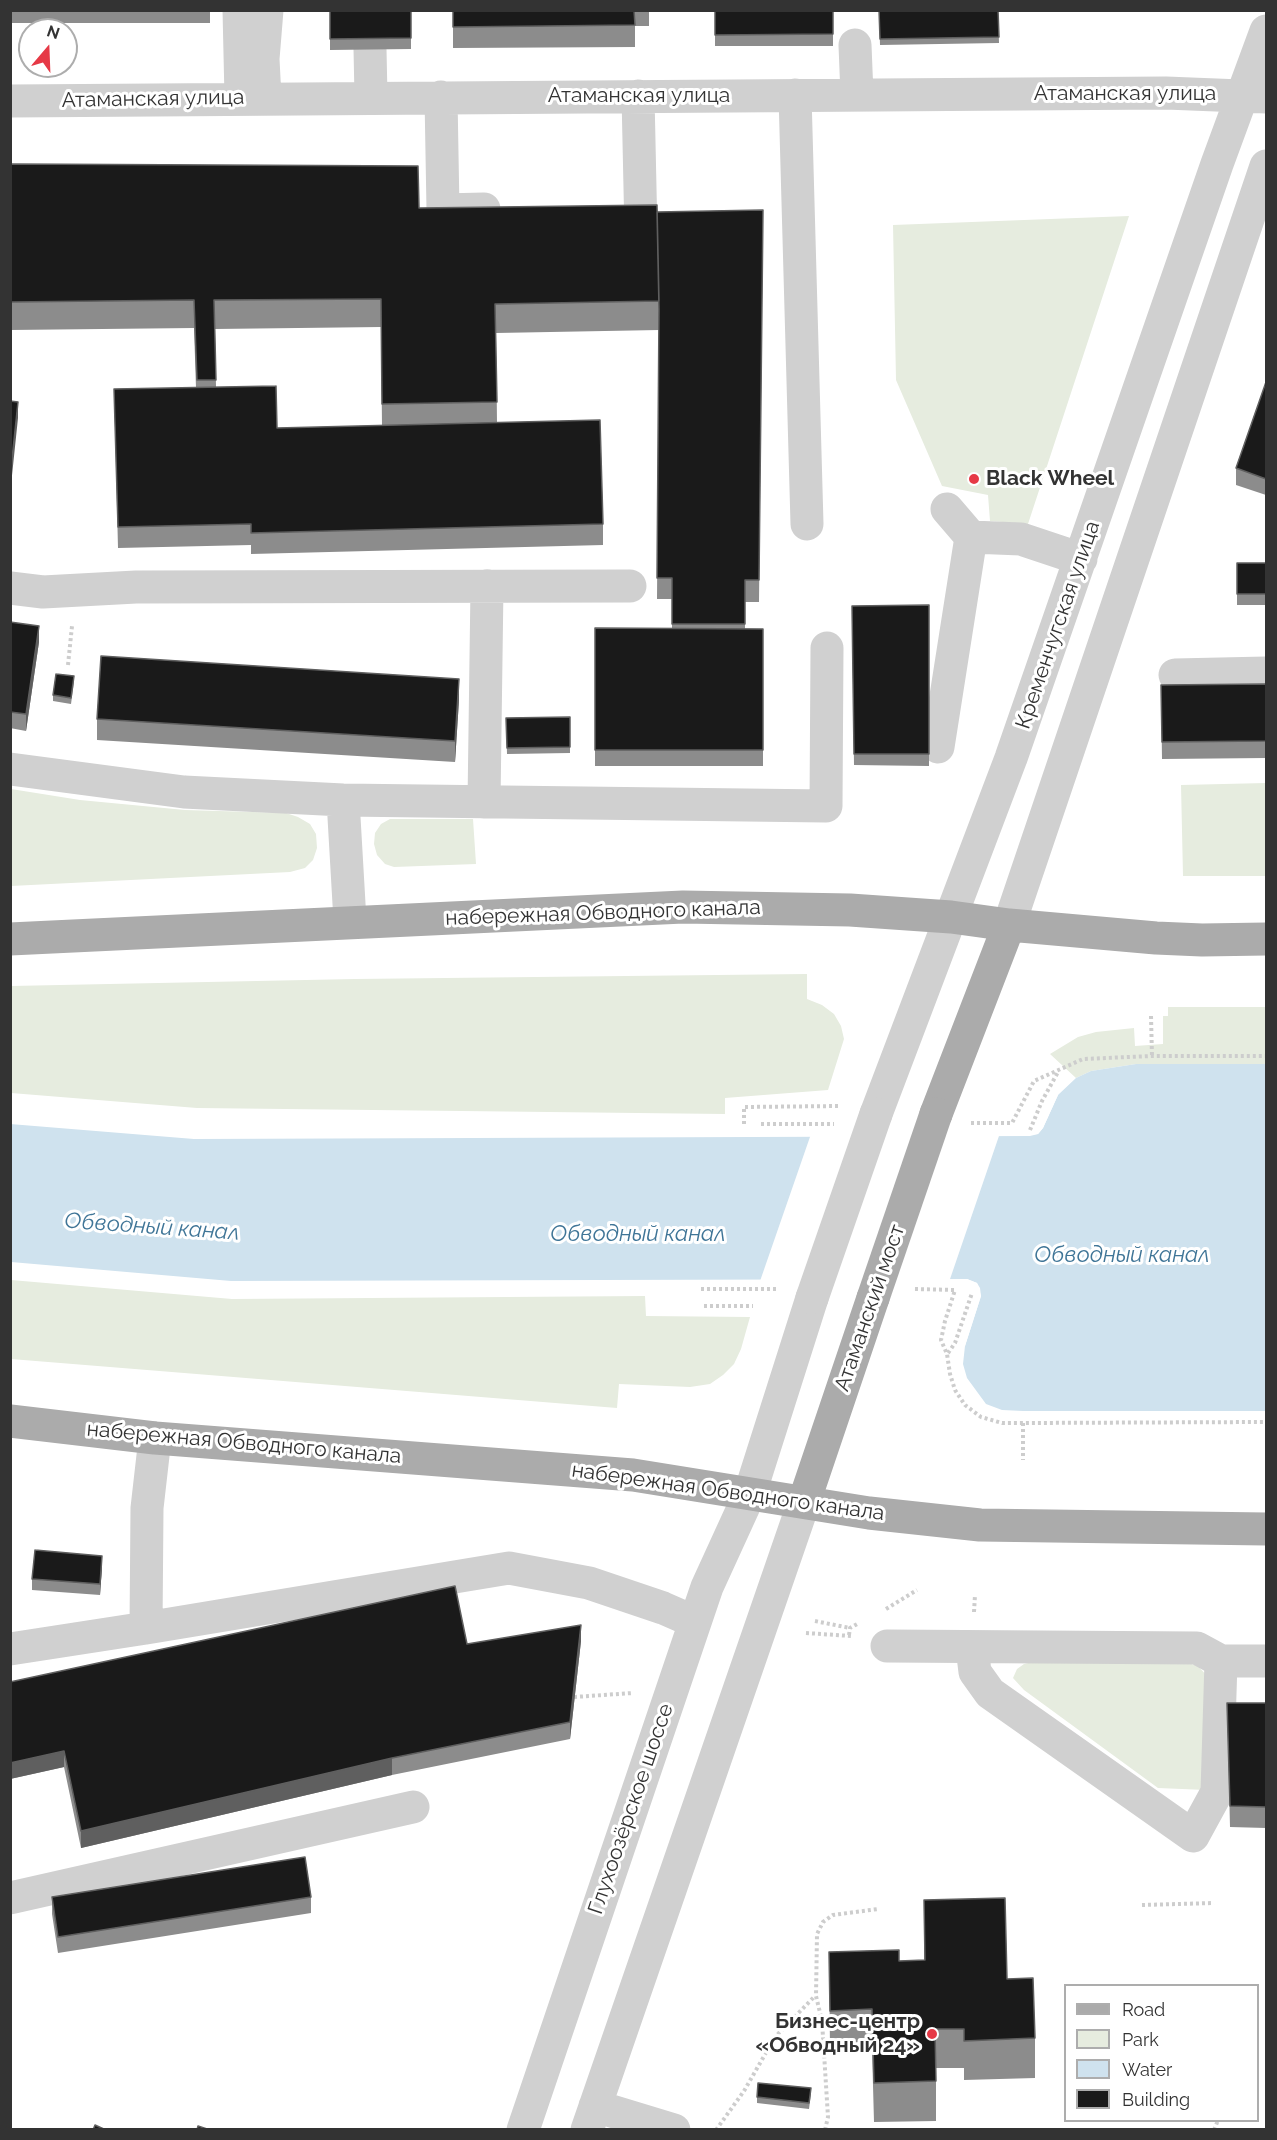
<!DOCTYPE html>
<meta charset="utf-8">
<style>
body{margin:0}
#map{position:relative;width:1277px;height:2140px;overflow:hidden;background:#fff;font-family:Raleway,sans-serif}
canvas{display:block}
.frame{position:absolute;inset:0;border:12px solid #333;pointer-events:none}
.legend{position:absolute;left:1064px;top:1984px;width:195px;height:138px;box-sizing:border-box;background:#fff;border:2px solid #adadad;margin:0;padding:8px 10px;list-style:none;font-size:18px;color:#333}
.legend li{display:flex;align-items:center;gap:12px;height:30px}
.legend b{width:30px;border:2px solid #adadad}
.north{position:absolute;left:18px;top:18px;width:60px;height:60px;box-sizing:border-box;background:#fff;border:2px solid #adadad;border-radius:50%;rotate:19deg;font-size:16px;font-weight:700;line-height:24px;text-align:center;color:#333}
.north::after{content:'';display:block;margin:auto;width:21px;height:27px;background:#e63946;clip-path:polygon(50% 0,100% 100%,50% 72%,0 100%)}
</style>
<div id="map">
<canvas width="1277" height="2140"></canvas>
<div class="frame"></div>
<ul class="legend">
<li><b style="height:8px;background:#ababab"></b>Road</li>
<li><b style="height:16px;background:#e6ecdf"></b>Park</li>
<li><b style="height:16px;background:#cfe2ee"></b>Water</li>
<li><b style="height:16px;background:#1a1a1a"></b>Building</li>
</ul>
<div class="north">N</div>
</div>
<script>
const ctx = document.querySelector('canvas').getContext('2d');
ctx.lineJoin = 'round';
function paint(path, color) { ctx.fillStyle = color; ctx.fill(path, 'evenodd'); }
const toPath = rows => new Path2D(rows.map(r => 'M' + r).join(''));
function stroke(path, color, width, dash) { ctx.strokeStyle = color; ctx.lineWidth = width; ctx.lineCap = dash ? 'butt' : 'round'; ctx.setLineDash(dash || []); ctx.stroke(path); }
function label(font, color, halo, rows, align = 'center') {
  ctx.font = font + ' Raleway,sans-serif'; ctx.lineWidth = 6; ctx.setLineDash([]); ctx.textBaseline = 'middle'; ctx.strokeStyle = halo; ctx.fillStyle = color; for (const [text, x, y, turn = 0] of rows) {
    ctx.save(); ctx.translate(x, y); ctx.rotate((+turn || 0) * Math.PI / 180); ctx.textAlign = isNaN(turn) ? turn : align; if (halo) ctx.strokeText(text, 0, 0); ctx.fillText(text, 0, 0); ctx.restore();
  }
}
const green = toPath([
 [1129,216,1028,524,990,521,988,495,942,486,896,380,893,225],
 [1266,783,1266,876,1183,876,1181,785],
 [11,789,80,800,185,810,286,813,298,817,310,824,316,834,317,848,313,860,305,868,290,872,11,886],
 [390,819,473,819,476,864,394,867,385,864,377,855,374,844,375,833,381,824],
 [807,974,807,999,822,1005,834,1014,841,1026,844,1039,828,1090,725,1098,725,1114,197,1108,11,1093,11,986,355,979],
 [1168,1007,1266,1007,1266,1064,1136,1064,1091,1071,1076,1078,1050,1054,1078,1037,1096,1032,1134,1028,1135,1046,1163,1044,1163,1016,1168,1016],
 [11,1280,232,1299,645,1296,646,1316,750,1317,741,1349,734,1364,723,1375,710,1384,690,1387,619,1384,617,1408,11,1359],
 [1032,1662,1188,1663,1198,1666,1208,1677,1206,1790,1158,1788,1024,1690,1013,1678,1017,1669,1024,1664]
]);
const water = toPath([
 [1136,1064,1266,1064,1266,1411,1023,1411,1002,1410,986,1404,967,1378,963,1364,965,1346,981,1296,977,1283,967,1279,231,1281,11,1262,10,1124,194,1139,1030,1136,1038,1134,1043,1128,1058,1095,1076,1078,1091,1071]
]);
const pier = toPath([
 [1056,1094,1058,1095,1043,1128,1038,1134,1017,1136,1018,1133,1037,1131],
 [1000,1133,949,1282,759,1284,811,1134],
 [967,1279,977,1283,980,1288,981,1296,965,1346,962,1345,978,1296,975,1285,966,1282]
]);
const path = toPath([
 [68,665,72,626],
 [1151,1016,1152,1056],
 [971,1123,1012,1123,1034,1081,1083,1059,1152,1056,1266,1056],
 [744,1124,744,1107,839,1106],
 [761,1124,834,1124],
 [1030,1130,1042,1101,1058,1072],
 [701,1289,778,1289],
 [915,1289,955,1290,945,1321,941,1340,947,1354,950,1374,955,1390,965,1405,981,1417,1002,1423,1023,1423,1266,1422],
 [704,1306,753,1306],
 [948,1353,955,1343,972,1293],
 [1023,1423,1023,1460],
 [886,1609,917,1590],
 [974,1612,975,1595],
 [815,1621,850,1628],
 [806,1633,851,1636],
 [849,1635,850,1628,859,1623],
 [574,1697,633,1693],
 [1142,1905,1214,1903],
 [716,2130,744,2091,775,2037,815,1996],
 [825,2130,828,2117,822,2021,816,1996,817,1934,823,1922,833,1915,878,1909],
 [1214,2130,1218,2120]
]);
const minor = toPath([
 [239,10,241,98],
 [855,45,857,95],
 [370,49,371,97],
 [795,95,807,524],
 [638,96,641,234],
 [441,97,443,210,484,209],
 [265,98,263,59,267,10],
 [10,101,1166,93,1266,97],
 [971,537,1021,539,1081,559],
 [10,588,43,592,136,587,630,586],
 [1175,675,1266,673],
 [938,747,971,537,947,509],
 [10,769,184,792,343,800,826,806,827,648],
 [343,800,350,921],
 [484,802,487,586],
 [1009,925,1266,166],
 [876,1114,1011,758,1217,164,1266,31],
 [146,1628,509,1568,589,1583,663,1608,695,1622],
 [887,1646,1197,1648,1221,1661],
 [972,1647,975,1672,990,1693,1193,1836,1217,1792,1221,1661,1266,1661],
 [10,1649,146,1628,147,1508,155,1438],
 [10,1898,413,1807],
 [595,2106,674,2130],
 [523,2130,707,1587,750,1493,812,1298],
 [587,2130,804,1502]
]);
const major = toPath([
 [10,939,683,907,850,910,951,917,1009,925,1156,938,1202,940,1266,939],
 [936,1114,1009,925],
 [10,1421,155,1438,633,1475,869,1513,980,1525,1266,1529],
 [804,1502,873,1298]
]);
const minorBridge = toPath([
 [812,1298,876,1114]
]);
const majorBridge = toPath([
 [873,1298,936,1114]
]);
const wall = toPath([
 [10,10,210,10,210,23,10,23],
 [330,10,411,10,411,49,330,50],
 [453,10,649,10,649,26,635,26,635,47,453,48],
 [715,10,833,10,833,46,715,46],
 [879,10,998,10,999,43,880,45],
 [10,164,419,208,657,212,763,210,759,602,745,602,745,629,763,629,763,766,595,766,595,628,672,628,672,599,657,599,659,330,496,333,497,423,603,524,603,545,251,554,251,545,118,548,114,389,196,388,194,328,10,330],
 [381,327,382,426,277,428,216,387,215,329],
 [1266,382,1266,495,1236,485,1236,468],
 [1237,563,1266,563,1266,605,1237,605],
 [929,605,929,766,854,765,852,606],
 [10,622,39,642,26,731,10,728],
 [74,682,71,704,53,701,53,695],
 [1266,684,1266,758,1162,759,1161,685],
 [459,700,455,762,97,740,97,719],
 [570,717,570,753,507,754,506,718],
 [102,1567,100,1595,32,1590,32,1579],
 [581,1641,570,1739,392,1775,81,1848,64,1767,10,1779,10,1682,467,1644],
 [1227,1703,1266,1703,1266,1828,1230,1827],
 [52,1897,311,1897,311,1913,58,1953,52,1914],
 [924,1900,1007,1979,1035,2038,1035,2078,964,2080,964,2068,936,2068,936,2121,874,2122,872,2049,830,2050,829,1952,899,1961,924,1960],
 [811,2094,809,2109,757,2103,757,2097]
]);
const shadedWall = toPath([
 [18,402,18,418,11,485,11,469],
 [39,626,39,642,26,731,26,714],
 [459,679,459,700,455,762,455,741],
 [102,1556,102,1567,100,1595,100,1584],
 [581,1625,581,1641,570,1739,570,1722],
 [64,1751,64,1767,10,1779,10,1763],
 [392,1758,392,1775,81,1848,81,1831]
]);
const building = toPath([
 [330,10,411,10,411,38,330,39,330,10],
 [453,10,634,10,635,25,453,27,453,10],
 [715,10,833,10,833,34,715,35,715,10],
 [879,10,998,10,999,37,880,39,879,10],
 [10,164,418,166,419,208,657,205,659,301,495,304,497,402,382,404,381,299,214,300,216,380,197,380,194,300,10,302,10,164],
 [763,210,759,580,745,580,745,624,672,624,672,578,657,578,659,309,657,212,763,210],
 [1266,382,1266,479,1236,468,1266,382],
 [276,386,277,428,600,420,603,524,251,533,251,524,118,527,114,389,276,386],
 [10,401,18,402,11,469,10,469,10,401],
 [1237,563,1266,563,1266,594,1237,594,1237,563],
 [929,605,929,754,854,754,852,606,929,605],
 [10,622,39,626,26,714,10,712,10,622],
 [595,628,763,629,763,750,595,750,595,628],
 [101,656,459,679,455,741,97,719,101,656],
 [56,674,74,676,71,698,53,695,56,674],
 [1266,684,1266,741,1162,742,1161,685,1266,684],
 [570,717,570,747,507,748,506,718,570,717],
 [35,1550,102,1556,100,1584,32,1579,35,1550],
 [455,1586,467,1644,581,1625,570,1722,392,1758,81,1831,64,1751,10,1763,10,1682,455,1586],
 [1227,1703,1266,1703,1266,1807,1230,1806,1227,1703],
 [305,1857,311,1897,58,1937,52,1897,305,1857],
 [1005,1898,1007,1979,1033,1978,1035,2038,964,2041,964,2029,935,2029,936,2081,874,2083,872,2009,830,2011,829,1952,899,1950,899,1961,925,1960,924,1900,1005,1898],
 [758,2083,811,2088,809,2103,757,2097,758,2083],
 [95,2125,106,2130,93,2130,95,2125],
 [198,2126,210,2130,197,2130,198,2126]
]);
const markers = [
 [974,479,6,"#e63946"],
 [932,2034,6,"#e63946"]
];
const streetNames = [
 ["Атаманская улица",1125,94],
 ["Атаманская улица",639,96],
 ["Атаманская улица",153,99,-1],
 ["Кременчугская улица",1058,625,-71],
 ["набережная Обводного канала",603,913,-2],
 ["Атаманский мост",870,1308,-71],
 ["набережная Обводного канала",244,1443,5],
 ["набережная Обводного канала",728,1492,8],
 ["Глухоозёрское шоссе",631,1809,-71]
];
const poiNames = [
 ["Black Wheel",986,479],
 ["Бизнес-центр",920,2022,"right"],
 ["«Обводный 24»",920,2046,"right"]
];
const waterNames = [
 ["Обводный канал",152,1227,4],
 ["Обводный канал",638,1234],
 ["Обводный канал",1122,1255]
];
paint(green, '#e6ecdf');
paint(water, '#cfe2ee');
paint(pier, '#fff');
stroke(path, '#cdcdcd', 4, [3, 3]);
stroke(minor, '#d0d0d0', 33);
stroke(major, '#ababab', 33);
stroke(minorBridge, '#d0d0d0', 33);
stroke(majorBridge, '#ababab', 33);
paint(wall, '#8c8c8c');
paint(shadedWall, '#5f5f5f');
paint(building, '#1a1a1a');
stroke(building, '#5f5f5f', 1.5);
for (const [x, y, r, color] of markers) { const dot = new Path2D(); dot.arc(x, y, r, 0, 2 * Math.PI); ctx.fillStyle = color; ctx.fill(dot); stroke(dot, '#fff', 2); }
label('21px', '#333', '#fff', streetNames);
label('bold 21px', '#333', '#fff', poiNames, 'left');
label('italic 22px', '#3f7597', '#fff', waterNames);
</script>
